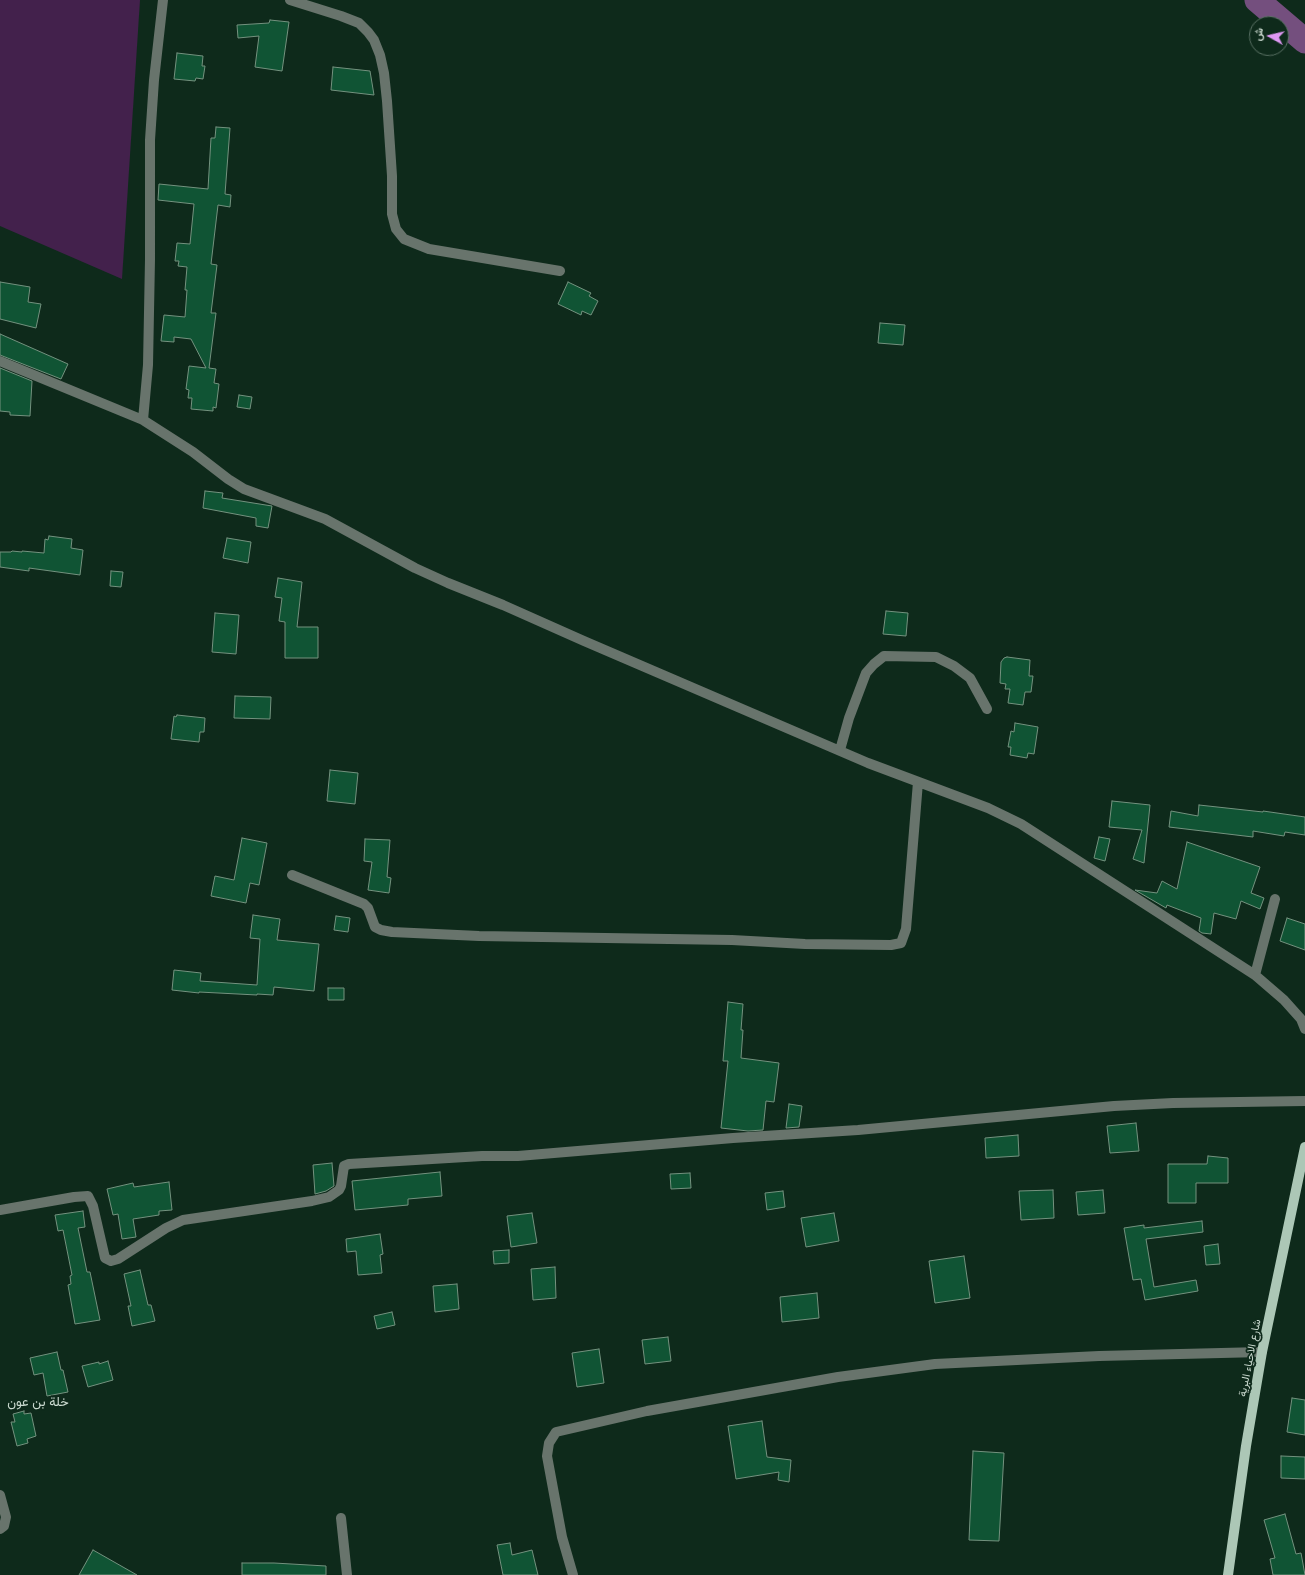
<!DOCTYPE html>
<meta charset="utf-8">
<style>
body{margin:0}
#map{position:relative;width:1305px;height:1575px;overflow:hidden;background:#0e2a1b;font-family:"Libre Baskerville",Vazirmatn,serif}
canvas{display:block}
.north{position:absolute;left:1249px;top:16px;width:40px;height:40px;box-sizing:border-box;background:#0e2a1b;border:1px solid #597063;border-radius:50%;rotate:278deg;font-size:11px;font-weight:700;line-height:16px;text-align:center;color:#cad9cf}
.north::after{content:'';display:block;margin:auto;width:14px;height:18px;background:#de98f2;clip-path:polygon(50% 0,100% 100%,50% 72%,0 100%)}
</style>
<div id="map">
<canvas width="1305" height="1575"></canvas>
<div class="north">ش</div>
</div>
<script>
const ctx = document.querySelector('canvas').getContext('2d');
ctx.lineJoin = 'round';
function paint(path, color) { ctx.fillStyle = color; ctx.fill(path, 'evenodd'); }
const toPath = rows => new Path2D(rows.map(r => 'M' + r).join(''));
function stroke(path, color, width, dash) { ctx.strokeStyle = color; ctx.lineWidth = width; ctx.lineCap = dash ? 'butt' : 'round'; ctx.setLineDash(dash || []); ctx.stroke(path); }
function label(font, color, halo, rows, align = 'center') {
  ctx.font = font + ' "Libre Baskerville",Vazirmatn,serif'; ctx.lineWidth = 3.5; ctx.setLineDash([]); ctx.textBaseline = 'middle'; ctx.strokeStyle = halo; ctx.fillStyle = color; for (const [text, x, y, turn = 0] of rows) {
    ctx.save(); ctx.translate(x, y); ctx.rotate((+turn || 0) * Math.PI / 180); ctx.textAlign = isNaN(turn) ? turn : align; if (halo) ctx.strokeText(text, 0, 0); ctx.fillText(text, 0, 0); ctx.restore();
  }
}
const green = toPath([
 [0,0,140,0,122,279,0,226]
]);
const river = toPath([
 [1257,0,1305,41]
]);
const building = toPath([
 [270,20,289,22,282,71,255,67,259,36,238,38,237,25,269,23,270,20],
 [177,53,203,56,202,66,205,66,203,79,196,78,195,81,174,79,177,53],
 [333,67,370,71,374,95,331,90,333,67],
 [216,127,230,128,225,194,231,195,230,207,218,205,211,264,217,265,211,313,216,313,209,368,216,369,214,383,219,384,216,408,213,407,213,411,191,409,192,398,188,398,189,390,186,389,189,366,206,368,191,339,174,337,174,342,161,341,164,315,185,317,187,290,185,290,187,267,178,266,179,261,175,261,177,243,190,244,194,204,158,200,159,184,208,189,211,138,215,138,216,127],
 [0,282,30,287,28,302,41,304,36,328,0,319,0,282],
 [568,282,591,293,589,296,598,301,591,315,582,311,581,315,558,304,568,282],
 [880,323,905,325,903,345,878,343,880,323],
 [0,334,68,364,61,379,0,355,0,334],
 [0,368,32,381,30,416,10,415,10,412,0,411,0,368],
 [239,395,252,397,250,409,237,407,239,395],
 [205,491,223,493,222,498,272,506,268,528,256,526,256,518,203,508,205,491],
 [49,536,72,539,71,548,83,550,80,575,29,568,29,571,0,567,0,552,11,552,12,551,22,552,22,551,44,553,45,539,48,540,49,536],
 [227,538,251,542,248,563,223,558,227,538],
 [111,571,123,572,121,587,110,586,111,571],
 [278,578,302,582,297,627,318,627,318,658,285,658,285,622,279,621,282,598,275,597,278,578],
 [886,611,908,613,906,636,883,634,886,611],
 [215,613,239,615,236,654,212,652,215,613],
 [1007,657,1030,660,1029,676,1033,676,1031,692,1025,692,1023,705,1008,703,1010,689,1005,689,1006,684,1000,683,1001,662,1004,658,1007,657],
 [235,696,271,697,270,719,234,718,235,696],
 [177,715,205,718,204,732,200,732,199,742,171,739,174,716,176,717,177,715],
 [1015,723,1038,727,1034,754,1028,753,1027,758,1010,755,1011,747,1008,747,1011,731,1014,732,1015,723],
 [330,770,358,773,355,804,327,801,330,770],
 [1112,801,1150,805,1144,863,1133,859,1142,830,1109,827,1112,801],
 [1199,805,1263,812,1263,811,1305,817,1305,835,1285,832,1284,836,1253,831,1253,837,1169,827,1171,811,1198,816,1199,805],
 [1099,837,1110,839,1105,861,1094,858,1099,837],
 [242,838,267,843,259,885,250,883,246,903,211,896,215,876,234,880,242,838],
 [365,839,390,840,387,877,391,878,389,893,368,890,372,862,364,861,365,839],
 [1187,842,1260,867,1251,893,1264,898,1260,909,1241,901,1236,919,1214,913,1211,934,1202,933,1199,931,1201,918,1167,905,1166,908,1135,890,1157,893,1162,881,1177,889,1187,842],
 [253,915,280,919,277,940,319,944,314,991,274,987,273,995,257,994,257,995,199,992,199,993,172,990,174,970,201,973,200,981,257,985,260,939,250,938,253,915],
 [336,916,350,918,348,932,334,930,336,916],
 [1287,918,1305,924,1305,950,1280,941,1287,918],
 [328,988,344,988,344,1000,328,1000,328,988],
 [728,1002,743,1004,741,1030,743,1030,741,1058,779,1063,774,1102,766,1101,763,1130,748,1131,721,1128,728,1061,723,1061,728,1002],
 [789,1104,802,1106,799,1127,786,1128,789,1104],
 [1136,1123,1139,1151,1110,1153,1107,1126,1136,1123],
 [1018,1135,1019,1156,986,1158,985,1138,1018,1135],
 [1208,1156,1228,1158,1228,1183,1196,1183,1196,1203,1168,1203,1168,1164,1207,1164,1208,1156],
 [332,1163,334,1186,326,1191,315,1194,313,1165,332,1163],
 [440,1172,442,1196,408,1199,408,1205,355,1210,352,1181,440,1172],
 [690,1173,691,1188,671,1189,670,1174,690,1173],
 [169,1182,172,1210,159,1211,159,1215,133,1219,136,1237,122,1239,118,1214,113,1215,107,1189,133,1183,134,1187,169,1182],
 [1053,1190,1054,1218,1021,1220,1019,1191,1053,1190],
 [1103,1190,1105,1213,1078,1215,1076,1192,1103,1190],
 [783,1191,785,1207,767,1210,765,1193,783,1191],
 [83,1211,85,1227,78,1228,87,1272,90,1272,100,1320,75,1324,68,1285,71,1284,70,1276,72,1275,63,1230,58,1231,55,1215,83,1211],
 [532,1213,537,1243,511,1247,507,1216,532,1213],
 [834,1213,839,1241,806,1247,801,1218,834,1213],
 [1202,1221,1203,1232,1146,1239,1154,1287,1196,1280,1198,1291,1145,1300,1141,1279,1133,1280,1124,1228,1144,1225,1144,1228,1202,1221],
 [380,1234,383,1254,380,1255,382,1273,358,1275,356,1251,347,1252,346,1239,380,1234],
 [1218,1244,1220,1264,1206,1265,1204,1246,1218,1244],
 [509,1250,509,1263,494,1264,493,1251,509,1250],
 [964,1256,970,1298,935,1303,929,1261,964,1256],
 [555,1267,556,1298,533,1300,531,1269,555,1267],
 [140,1270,148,1305,151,1305,155,1321,132,1326,128,1306,131,1306,124,1274,140,1270],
 [457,1284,459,1309,435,1312,433,1286,457,1284],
 [817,1293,819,1318,782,1322,780,1297,817,1293],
 [392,1312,395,1325,377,1329,374,1316,392,1312],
 [668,1337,671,1361,645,1364,642,1340,668,1337],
 [599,1349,604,1383,577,1387,572,1353,599,1349],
 [57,1352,61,1370,63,1370,68,1392,47,1396,43,1373,34,1375,30,1358,57,1352],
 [108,1361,113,1380,88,1387,82,1366,99,1362,99,1364,108,1361],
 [1292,1398,1305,1400,1305,1435,1287,1432,1292,1398],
 [24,1411,24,1414,31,1413,36,1436,27,1439,28,1443,17,1446,11,1422,15,1422,13,1414,24,1411],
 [762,1421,767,1457,791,1460,789,1482,778,1480,779,1472,736,1479,728,1426,762,1421],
 [973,1451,1004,1453,999,1541,969,1540,973,1451],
 [1281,1456,1305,1457,1305,1479,1281,1478,1281,1456],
 [1285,1514,1296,1554,1301,1553,1305,1575,1273,1575,1270,1559,1275,1558,1264,1520,1285,1514],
 [510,1543,512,1555,532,1550,538,1575,503,1575,497,1545,510,1543],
 [93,1550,137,1575,79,1575,93,1550],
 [242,1563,274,1563,326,1566,326,1575,242,1575,242,1563]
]);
const minor = toPath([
 [290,0,341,16,359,23,368,32,374,40,380,55,384,73,387,101,392,176,392,214,396,229,404,239,429,249,560,271],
 [0,361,143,420,193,452,228,479,244,489,325,519,415,568,448,583,503,605,584,641,868,763,988,808,1021,824,1255,975,1284,1000,1301,1019,1305,1029],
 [143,420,148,365,150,259,150,140,154,80,163,0],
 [840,750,849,718,866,673,874,664,884,656,936,657,954,666,970,678,987,709],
 [292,875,364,904,368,908,375,927,381,930,392,932,479,936,732,940,805,944,891,945,901,943,906,929,918,782],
 [1255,975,1275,899],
 [0,1210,74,1197,88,1196,93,1206,105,1258,111,1261,118,1259,166,1228,183,1220,312,1201,329,1197,339,1190,341,1186,344,1166,349,1164,482,1156,518,1156,733,1138,858,1130,1114,1106,1173,1103,1305,1101],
 [0,1495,6,1517,4,1526,0,1529],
 [341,1518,347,1575],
 [573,1575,562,1537,547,1456,549,1443,556,1432,647,1411,838,1377,935,1364,1099,1356,1262,1352]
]);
const major = toPath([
 [1228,1575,1246,1446,1262,1352,1305,1147]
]);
const streetNames = [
 ["شارع الاحياء البرية",1250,1358,-79]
];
const quarterNames = [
 ["خلة بن عون",38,1402]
];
paint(green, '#43214c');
stroke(river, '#744f7e', 25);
paint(building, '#105434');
stroke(building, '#74927f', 1);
stroke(minor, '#68746c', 10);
stroke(major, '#acc7b6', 10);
label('11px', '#cad9cf', '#0e2a1b', streetNames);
label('13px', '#cad9cf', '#0e2a1b', quarterNames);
</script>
